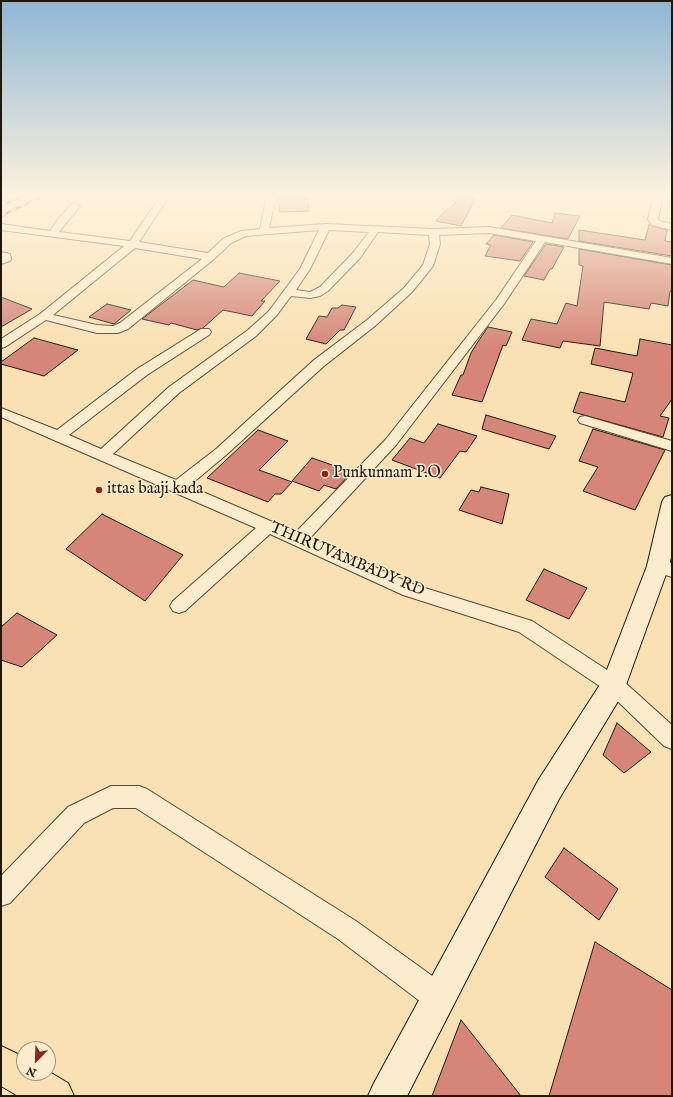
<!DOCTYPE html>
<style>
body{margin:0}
#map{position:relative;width:673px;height:1097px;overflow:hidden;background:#fae1b3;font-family:"IM FELL English",serif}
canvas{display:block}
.frame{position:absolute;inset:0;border:2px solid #20180d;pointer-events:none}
.north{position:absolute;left:16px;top:1041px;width:40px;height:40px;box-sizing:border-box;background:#fcecce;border:1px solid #a49781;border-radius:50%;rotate:203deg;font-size:11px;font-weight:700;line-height:16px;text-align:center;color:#20180d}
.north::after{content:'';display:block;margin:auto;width:14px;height:18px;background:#8f2418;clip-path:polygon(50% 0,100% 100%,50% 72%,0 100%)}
</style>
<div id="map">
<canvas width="673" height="1097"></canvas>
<div class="frame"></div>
<div class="north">N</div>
</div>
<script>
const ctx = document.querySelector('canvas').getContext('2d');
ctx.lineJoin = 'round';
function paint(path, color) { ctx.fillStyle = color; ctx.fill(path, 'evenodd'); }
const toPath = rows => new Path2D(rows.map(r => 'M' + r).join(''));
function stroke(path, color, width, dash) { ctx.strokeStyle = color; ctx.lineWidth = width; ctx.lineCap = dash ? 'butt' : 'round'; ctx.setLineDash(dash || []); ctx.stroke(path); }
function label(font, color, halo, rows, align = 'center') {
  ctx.font = font + ' "IM FELL English",serif'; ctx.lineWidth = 3; ctx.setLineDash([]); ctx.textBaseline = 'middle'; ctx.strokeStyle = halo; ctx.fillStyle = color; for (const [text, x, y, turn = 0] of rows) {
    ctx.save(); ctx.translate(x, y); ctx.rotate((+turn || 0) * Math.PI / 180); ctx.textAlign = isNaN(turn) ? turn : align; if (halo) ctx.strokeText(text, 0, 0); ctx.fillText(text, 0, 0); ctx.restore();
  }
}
const building = toPath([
 [307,195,309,211,279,212,279,196,307,195],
 [462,196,476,198,461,226,436,221,448,208,450,208,462,196],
 [555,213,580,216,568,239,501,228,512,215,552,223,555,213],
 [649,225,667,230,665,241,672,242,672,256,579,241,579,230,645,240,649,225],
 [494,235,533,242,520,261,485,256,491,245,486,244,494,235],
 [546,244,564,247,552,269,550,269,544,280,524,276,546,244],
 [579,249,672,265,672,291,670,291,668,306,651,303,649,309,604,302,600,346,563,341,560,348,522,340,531,319,557,324,566,303,577,306,583,266,579,265,579,249],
 [239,273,280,281,261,301,265,301,252,316,223,310,203,328,197,330,171,323,169,325,142,319,193,280,224,287,239,273],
 [1,297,32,309,1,327,1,297],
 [107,304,131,310,114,324,89,317,107,304],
 [342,305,356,307,344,330,340,330,326,344,306,339,319,316,327,317,332,308,338,308,342,305],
 [488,327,512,332,506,346,503,345,482,402,452,395,461,375,463,375,471,353,479,340,488,327],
 [34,338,78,350,44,376,1,364,1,362,34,338],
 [640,339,672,345,672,399,660,416,669,418,663,437,573,412,580,392,625,402,633,373,591,364,595,348,637,356,640,339],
 [486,415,556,436,549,449,482,429,486,415],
 [438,424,477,436,466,452,460,451,440,478,392,460,410,438,424,443,438,424],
 [593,429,665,450,635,510,583,491,598,467,579,461,593,429],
 [258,430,288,441,259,470,292,482,281,494,275,494,268,502,207,478,258,430],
 [312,458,352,472,336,489,324,485,319,491,292,481,312,458],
 [481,487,509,494,502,524,459,510,471,490,479,492,481,487],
 [102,514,183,555,145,601,66,549,102,514],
 [544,569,587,588,569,619,526,600,544,569],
 [17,613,57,635,22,667,1,660,1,627,17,613],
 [617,723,651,752,624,773,603,755,617,723],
 [564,848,618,889,599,920,545,877,564,848],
 [595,942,672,990,672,1096,549,1096,595,942],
 [461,1020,521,1096,432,1096,461,1020]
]);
const street = toPath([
 [161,195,170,195,139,242,208,253,223,239,241,231,260,229,267,195,276,195,269,228,326,224,434,229,489,227,672,258,672,264,545,242,504,304,396,445,310,538,415,585,532,621,621,679,672,725,672,749,664,746,607,691,519,632,403,595,270,534,185,611,179,613,173,611,170,606,173,601,256,528,1,417,1,408,57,430,137,369,201,329,209,329,211,332,209,335,147,375,69,435,101,449,169,387,248,330,269,311,300,269,319,230,246,236,231,243,214,259,128,329,118,333,97,333,46,320,5,347,1,348,1,339,40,314,124,246,1,230,1,224,50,231,58,219,72,204,75,203,80,206,59,232,130,241,161,195],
 [329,230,369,232,352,254,320,287,310,292,296,290,310,269,329,230],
 [378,232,429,235,430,244,423,265,404,288,367,320,314,360,216,449,176,480,113,454,179,393,256,336,277,315,291,296,310,298,320,296,328,291,360,258,378,232],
 [489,233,536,241,496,300,386,439,296,532,189,486,226,455,324,366,375,326,412,292,433,266,440,244,439,235,489,233],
 [135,248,202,259,120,323,113,326,97,325,53,315,135,248],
 [654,195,663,195,658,219,659,221,672,224,672,230,652,225,650,223,648,219,654,195],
 [1,252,10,254,11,259,10,261,1,264,1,252],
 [585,416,672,441,672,451,580,423,578,420,580,417,585,416],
 [658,559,672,563,672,577,652,571,649,566,652,561,658,559],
 [111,786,139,786,147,789,356,921,449,988,453,998,449,1008,439,1012,429,1008,338,939,136,808,113,808,84,823,10,903,1,906,1,876,68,807,111,786]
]);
const secondary = toPath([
 [672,495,672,553,669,566,623,693,559,799,407,1096,368,1096,374,1083,539,779,603,680,647,566,662,502,665,497,672,495]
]);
const primary = toPath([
 [1,1046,24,1057,24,1073,48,1073,48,1071,68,1083,74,1096,18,1096,1,1086,1,1046]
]);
const rail = toPath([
 [1,206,25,195],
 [1,216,44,195]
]);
const markers = [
 [325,474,4,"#8f2418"],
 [99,490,4,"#8f2418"]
];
const poiNames = [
 ["Punkunnam P.O",333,474],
 ["ittas baaji kada",107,490]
];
const streetNames = [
 ["THIRUVAMBADY RD",347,560,23]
];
paint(building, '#d58678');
stroke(building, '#20180d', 1);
stroke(street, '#564a36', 2);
stroke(secondary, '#20180d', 2);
stroke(primary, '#20180d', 2);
paint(street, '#fcecce');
paint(secondary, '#fcecce');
paint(primary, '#fae1b3');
stroke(rail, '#20180d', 3);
stroke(rail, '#fcecce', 2, [5.5]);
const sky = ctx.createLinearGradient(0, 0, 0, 349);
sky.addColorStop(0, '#8db6d5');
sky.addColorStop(0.56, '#fdf2dd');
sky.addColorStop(1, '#fdf2dd00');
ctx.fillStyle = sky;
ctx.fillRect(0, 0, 673, 349);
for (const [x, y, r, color] of markers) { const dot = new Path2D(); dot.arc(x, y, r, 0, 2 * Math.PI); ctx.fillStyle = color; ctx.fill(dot); stroke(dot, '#fcecce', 1.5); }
label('16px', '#20180d', '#fcecce', poiNames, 'left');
label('16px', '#20180d', '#fcecce', streetNames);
</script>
